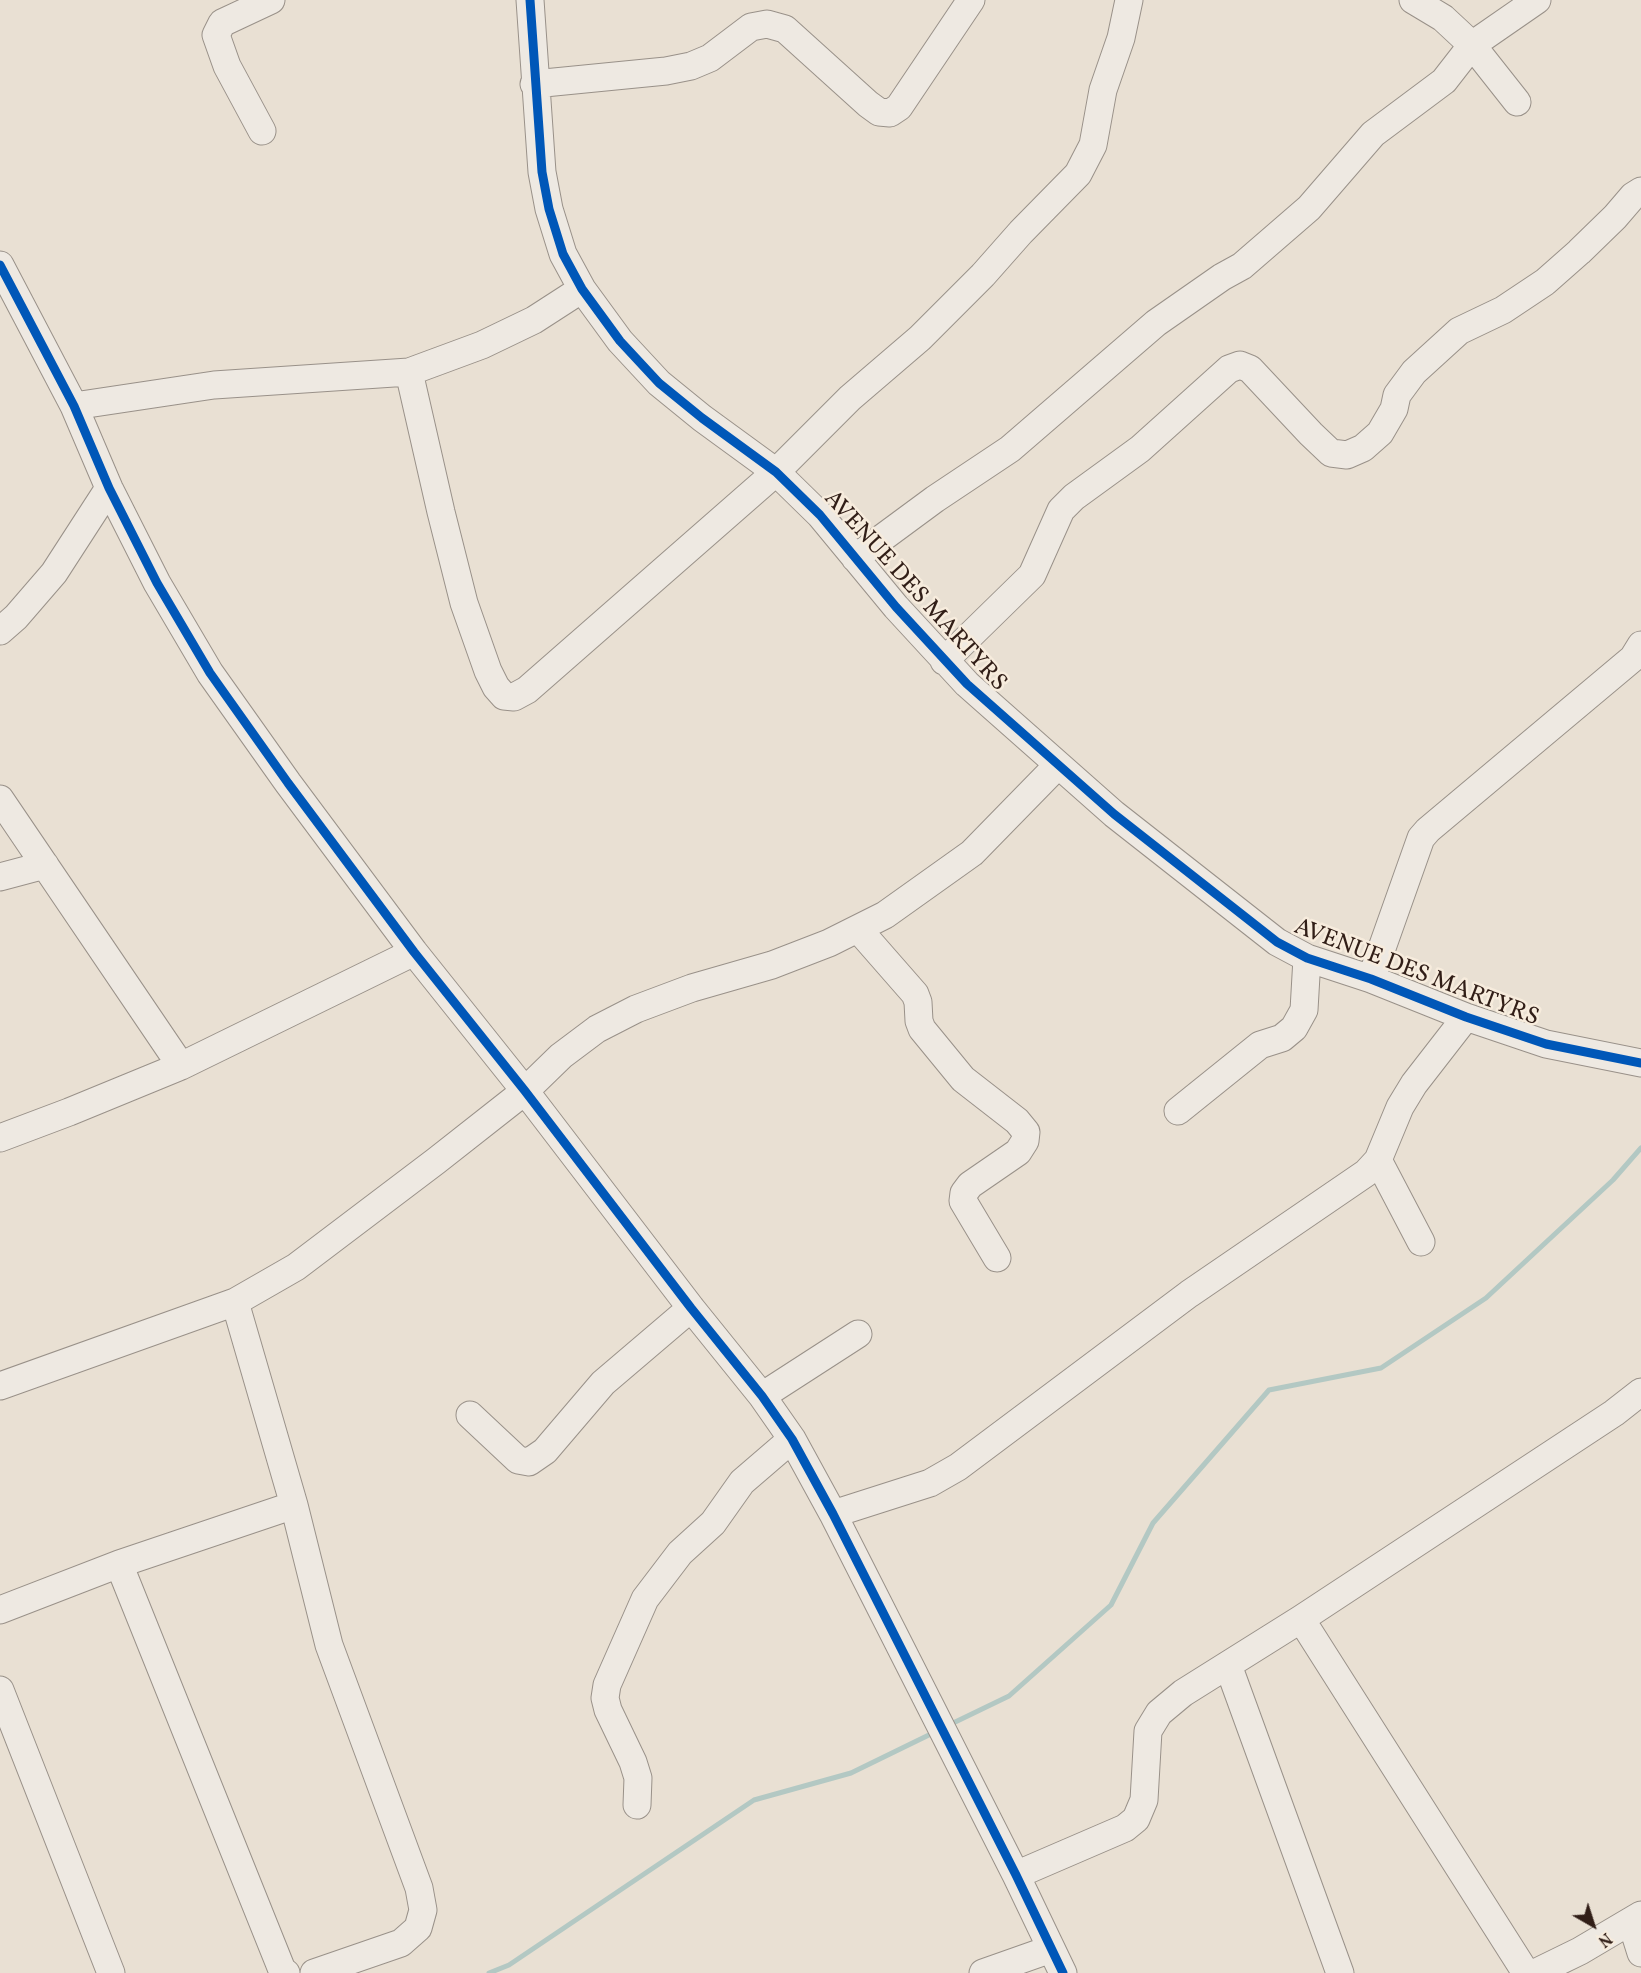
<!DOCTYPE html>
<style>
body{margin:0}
#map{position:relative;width:1641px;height:1973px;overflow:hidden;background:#e9e0d3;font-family:Vollkorn,serif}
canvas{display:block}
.north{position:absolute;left:1563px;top:1895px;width:60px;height:60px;-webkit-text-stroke:4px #f7ecdd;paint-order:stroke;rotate:141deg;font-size:16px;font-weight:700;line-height:24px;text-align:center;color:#311e17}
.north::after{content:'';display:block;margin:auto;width:21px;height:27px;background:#311e17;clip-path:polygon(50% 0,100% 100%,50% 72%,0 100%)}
</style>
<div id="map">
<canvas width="1641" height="1973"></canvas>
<div class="north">N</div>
</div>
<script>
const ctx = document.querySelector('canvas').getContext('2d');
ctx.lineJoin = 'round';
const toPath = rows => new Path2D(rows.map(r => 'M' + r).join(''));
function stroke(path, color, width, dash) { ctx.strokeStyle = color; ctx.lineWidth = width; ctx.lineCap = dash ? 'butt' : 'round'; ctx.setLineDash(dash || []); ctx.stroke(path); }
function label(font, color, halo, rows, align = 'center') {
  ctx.font = font + ' Vollkorn,serif'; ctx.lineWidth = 5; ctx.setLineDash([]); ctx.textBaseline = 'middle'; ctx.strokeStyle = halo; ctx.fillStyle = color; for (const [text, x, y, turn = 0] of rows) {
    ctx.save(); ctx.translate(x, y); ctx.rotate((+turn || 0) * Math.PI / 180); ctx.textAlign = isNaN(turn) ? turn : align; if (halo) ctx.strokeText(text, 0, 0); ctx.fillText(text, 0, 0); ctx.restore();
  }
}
const stream = toPath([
 [949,1725,1009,1696,1111,1605,1153,1523,1269,1390,1381,1368,1486,1298,1613,1180,1641,1148],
 [489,1973,509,1965,754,1800,851,1773,935,1732]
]);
const minor = toPath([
 [530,0,542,172,549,209,563,254,582,289,620,341,659,383,702,418,776,472,820,515,896,607,967,684,1114,814,1277,942,1307,958,1371,979,1466,1017,1546,1044,1641,1063],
 [534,84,666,71,691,66,710,58,751,27,767,24,785,29,868,104,879,112,890,113,899,107,971,0],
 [1517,102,1472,45,1537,0],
 [262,131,227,66,216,35,222,23,271,0],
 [0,265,74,406,109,488,157,583,210,673,288,783,414,952,525,1091,691,1308,762,1396,792,1439,833,1514,1016,1875,1063,1973],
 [409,372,441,512,464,603,488,671,496,687,504,696,514,697,527,690,776,472,850,398,920,338,983,275,1021,232,1078,174,1093,145,1103,90,1121,38,1129,0],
 [74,406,214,385,409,372,482,345,534,320,582,289],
 [855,558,935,499,1010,449,1156,323,1222,277,1242,266,1309,208,1373,134,1444,81,1472,45,1443,18,1413,0],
 [0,631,16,617,54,573,109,488],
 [944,661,1032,575,1061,510,1074,497,1140,449,1229,369,1240,365,1250,369,1311,434,1331,453,1347,455,1363,448,1380,433,1394,409,1397,395,1414,372,1459,331,1503,310,1545,282,1579,252,1615,217,1633,196,1641,191],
 [0,799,181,1066],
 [0,877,45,865],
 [859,930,915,994,918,1002,919,1021,922,1029,963,1079,1017,1121,1026,1132,1025,1141,1018,1152,970,1185,964,1193,963,1201,997,1258],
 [1371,979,1421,838,1428,830,1633,658,1641,645],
 [1178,1111,1260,1045,1282,1038,1294,1028,1304,1010,1307,958],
 [0,1138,69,1112,181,1066,414,952],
 [1378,1160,1421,1242],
 [235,1302,294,1505,329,1645,419,1888,423,1910,418,1928,401,1943,314,1973],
 [0,1386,235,1302,296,1267,436,1161,525,1091,561,1056,597,1029,636,1009,692,988,772,965,829,943,885,915,972,853,1058,765],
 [762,1396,858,1334],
 [470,1415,518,1460,529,1462,545,1451,603,1383,691,1308],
 [833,1514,930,1483,958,1467,1189,1294,1366,1173,1378,1160,1400,1107,1414,1084,1466,1017],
 [119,1564,282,1970,286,1973],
 [0,1610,119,1564,294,1505],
 [1301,1619,1526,1973],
 [1228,1665,1340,1973],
 [0,1690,111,1973],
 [637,1805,638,1778,633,1762,608,1710,605,1698,607,1685,645,1599,680,1553,713,1523,742,1482,792,1439],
 [1016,1875,1125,1828,1136,1819,1144,1800,1148,1731,1159,1713,1183,1693,1301,1619,1614,1413,1641,1392],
 [1631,1921,1641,1953],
 [983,1973,1051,1949],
 [1535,1973,1580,1951,1641,1915]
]);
const cycleway = toPath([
 [530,0,542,172,549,209,563,254,582,289,620,341,659,383,702,418,776,472,820,515,896,607,967,684,1114,814,1277,942,1307,958,1371,979,1466,1017,1546,1044,1641,1063],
 [0,265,74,406,109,488,157,583,210,673,288,783,414,952,525,1091,691,1308,762,1396,792,1439,833,1514,1016,1875,1063,1973]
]);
const streetNames = [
 ["AVENUE DES MARTYRS",914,592,48],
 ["AVENUE DES MARTYRS",1416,974,21]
];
stroke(stream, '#b3c8c3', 5);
stroke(minor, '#999189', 29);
stroke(minor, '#eee9e2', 27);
stroke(cycleway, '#0057b8', 9);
label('24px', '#311e17', '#f7ecdd', streetNames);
</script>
